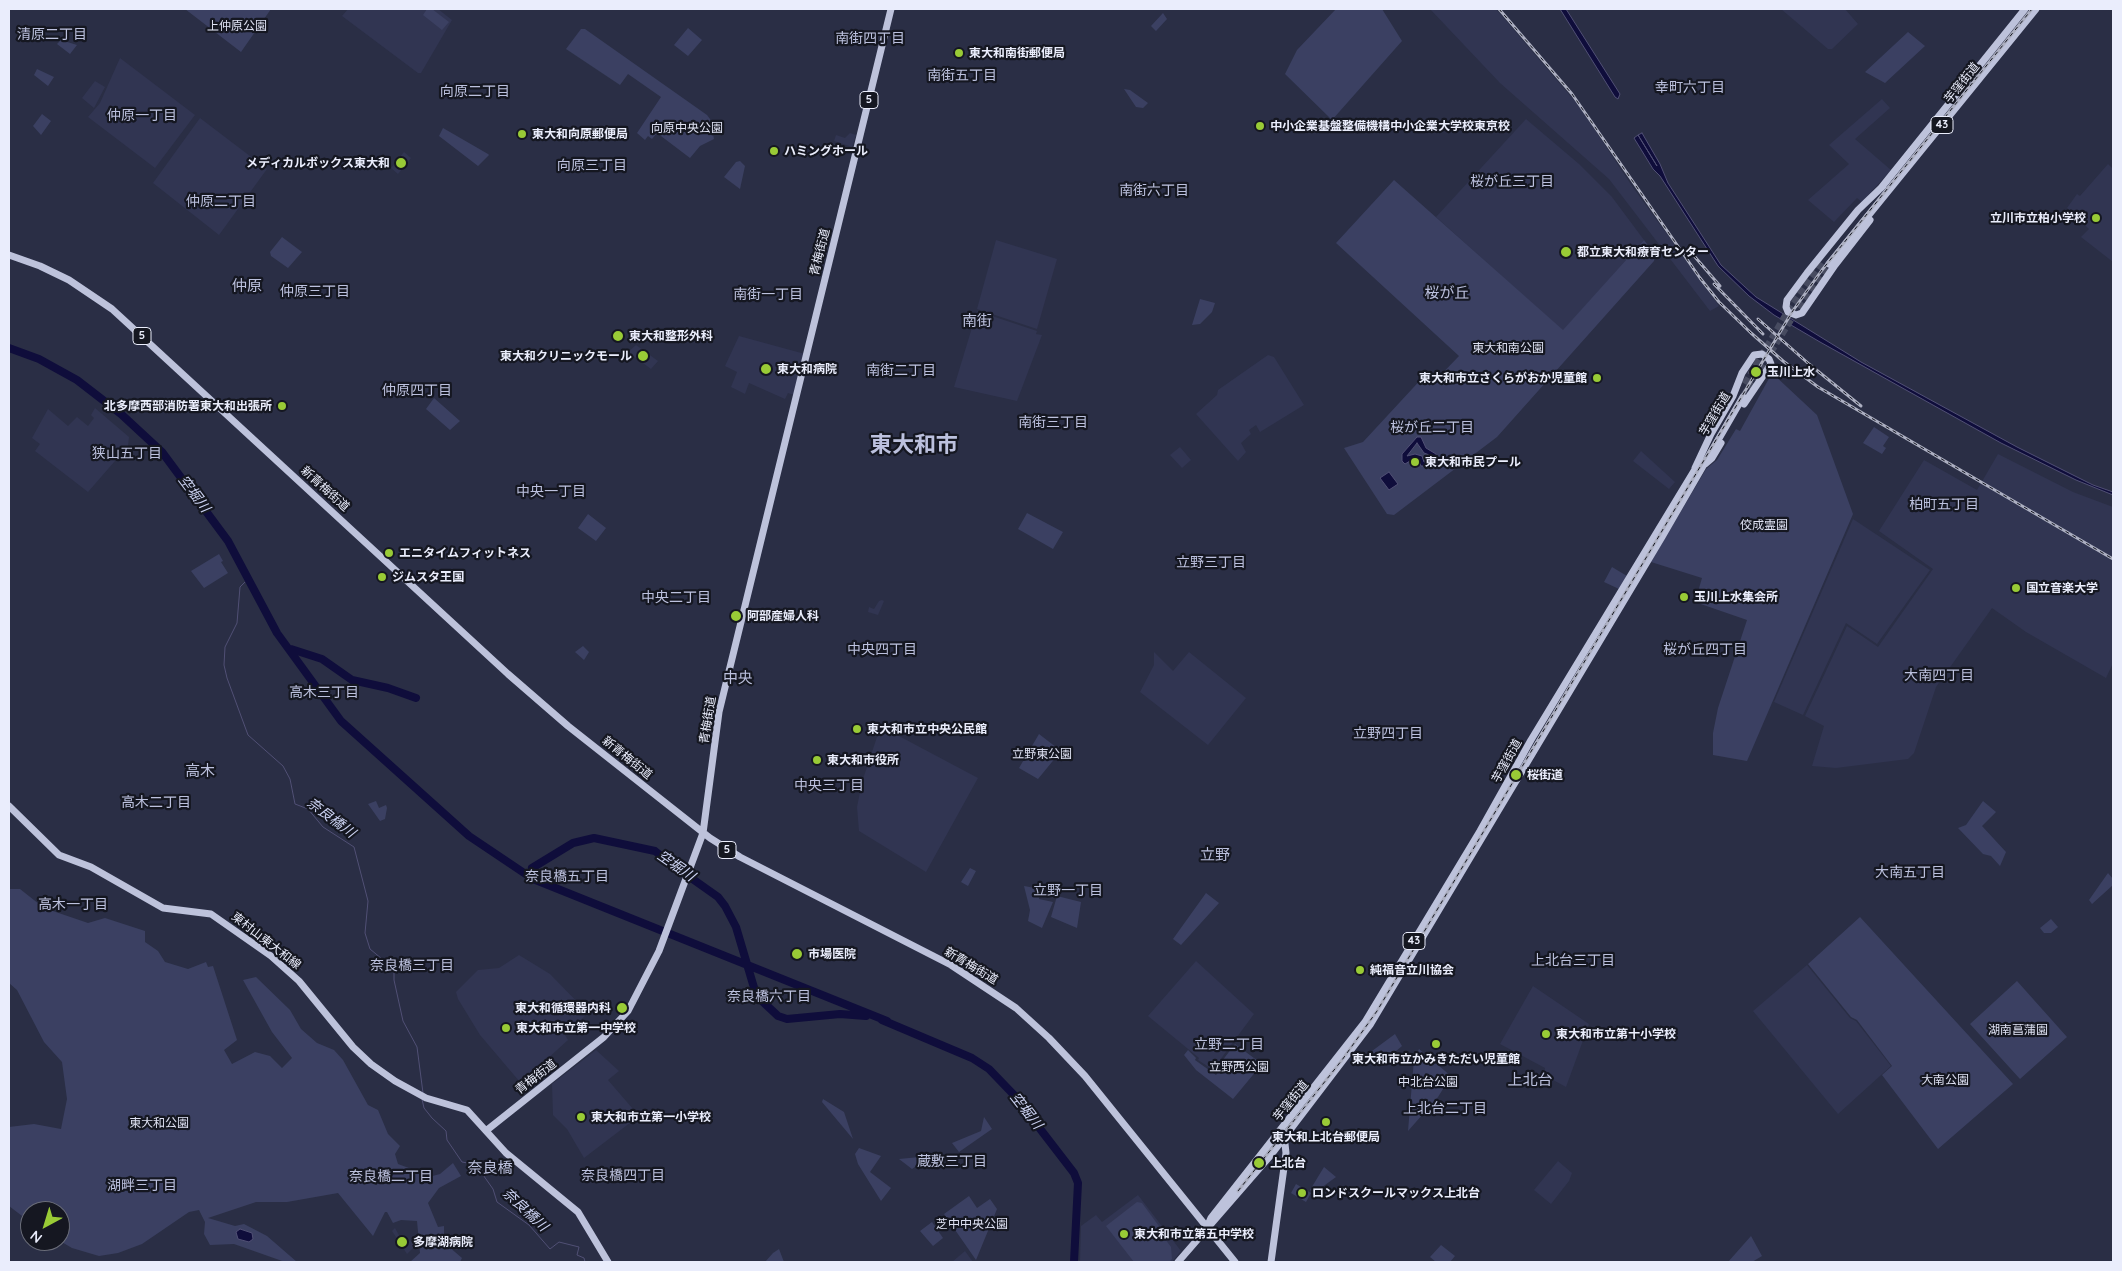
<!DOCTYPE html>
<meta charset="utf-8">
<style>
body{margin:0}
#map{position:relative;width:2122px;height:1271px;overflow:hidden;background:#2a2e45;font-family:Quicksand,sans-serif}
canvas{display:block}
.frame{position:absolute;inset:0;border:10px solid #eaedfc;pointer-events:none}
.north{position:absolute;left:20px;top:1201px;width:50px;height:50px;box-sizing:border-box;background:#151721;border:1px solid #6a6d79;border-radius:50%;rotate:219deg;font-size:14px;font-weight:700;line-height:20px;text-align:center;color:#eaedfc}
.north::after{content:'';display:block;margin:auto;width:18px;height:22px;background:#99cb36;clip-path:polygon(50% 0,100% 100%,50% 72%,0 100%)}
</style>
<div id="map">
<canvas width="2122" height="1271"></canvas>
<div class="frame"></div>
<div class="north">N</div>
</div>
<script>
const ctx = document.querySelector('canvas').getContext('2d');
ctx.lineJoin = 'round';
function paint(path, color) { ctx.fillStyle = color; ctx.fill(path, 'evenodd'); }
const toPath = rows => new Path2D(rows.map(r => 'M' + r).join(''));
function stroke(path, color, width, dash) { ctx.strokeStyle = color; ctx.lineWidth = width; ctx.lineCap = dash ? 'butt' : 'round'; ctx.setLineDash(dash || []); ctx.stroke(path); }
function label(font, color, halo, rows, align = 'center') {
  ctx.font = font + ' Quicksand,"Noto Sans JP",sans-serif'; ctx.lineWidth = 4.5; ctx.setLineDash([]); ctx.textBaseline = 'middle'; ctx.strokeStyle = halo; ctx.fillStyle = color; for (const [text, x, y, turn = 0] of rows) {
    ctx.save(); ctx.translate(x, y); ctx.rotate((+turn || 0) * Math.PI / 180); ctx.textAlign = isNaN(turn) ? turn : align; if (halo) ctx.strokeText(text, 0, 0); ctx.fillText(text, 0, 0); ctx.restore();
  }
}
const built = toPath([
 [348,9,438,9,452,20,421,73,418,73,342,16],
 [1430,9,1496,9,1579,106,1632,186,1719,306,1710,311,1609,179,1500,83],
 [1781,9,1845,9,1858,24,1832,49,1828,49],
 [120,58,195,115,155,168,88,117,100,103],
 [95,81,105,87,94,108,82,98],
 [1882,99,1890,108,1855,139,1891,170,1862,202,1857,198,1834,222,1808,200,1849,164,1829,145],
 [200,118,267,169,219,235,153,183],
 [1526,119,1579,164,1612,197,1644,240,1563,331,1436,217],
 [850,133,856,135,852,147,834,141,836,135,845,138],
 [404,152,411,158,398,174,391,168],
 [2108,164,2113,169,2113,262,2081,237,2089,229,2067,208,2077,194,2080,196],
 [996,240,1057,259,1037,329,977,309],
 [977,311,1037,331,1036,334,1042,335,1017,401,954,387],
 [739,336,805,354,794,395,788,393,785,399,749,383,745,394,731,387,737,372,725,366],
 [636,345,658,361,651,369,628,352],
 [1268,355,1274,357,1304,405,1260,432,1256,425,1249,430,1251,434,1241,443,1246,452,1238,461,1196,414,1217,395,1218,390],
 [95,408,129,437,128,446,88,492,35,451,40,444,32,438,48,409,68,426,77,417,88,426,94,418,91,415],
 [1180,447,1191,460,1182,468,1170,455],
 [1641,451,1675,482,1669,489,1633,461],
 [1998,454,2073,492,2113,507,2113,663,2106,678,2026,632,1992,608,1936,687,1914,753,1908,759,1836,768,1812,766,1824,726,1805,716,1847,626,1878,647,1933,569,1879,531,1924,460,1977,490],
 [1853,519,1930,570,1877,644,1846,623,1803,715,1774,702],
 [882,600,884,601,878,615,868,612,869,607,874,609,879,601],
 [1154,652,1173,671,1189,652,1246,698,1208,745,1140,692,1154,665],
 [882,727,978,778,926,872,859,831,857,807,862,782,880,728],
 [519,955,550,974,588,1013,565,1035,568,1040,546,1060,550,1066,525,1088,480,1035,458,999,456,992,478,970,499,968],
 [1196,961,1254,1014,1220,1060,1222,1063,1215,1071,1198,1060,1199,1058,1148,1016],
 [1807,965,1850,1018,1856,1021,1891,1066,1838,1114,1753,1011],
 [1533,986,1589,1024,1566,1087,1544,1075,1545,1068,1500,1044],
 [596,1050,619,1071,608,1080,639,1116,584,1158,567,1129,553,1115,552,1084],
 [1558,1161,1572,1173,1569,1181,1551,1204,1534,1190],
 [1138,1195,1181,1251,1172,1262,1080,1262,1081,1226,1096,1215,1102,1222],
 [395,1228,405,1246,410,1240,416,1245,407,1254,392,1231],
 [965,1251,973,1262,952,1262]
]);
const green = toPath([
 [185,9,271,9,241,52],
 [427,9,432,9,449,22,442,30,423,15],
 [1336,9,1382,9,1402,41,1332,120,1285,74,1297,50],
 [1163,13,1167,19,1156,31,1151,26],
 [688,28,702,40,688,56,674,45],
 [581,29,585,29,707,115,710,119,714,139,700,146,690,158,657,133,652,139,648,136,645,140,637,133,661,97,628,74,620,85,566,49],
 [1908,32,1925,46,1885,83,1865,72],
 [61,40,77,45,70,54,57,44],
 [37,69,54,77,48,86,34,75],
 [1124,89,1130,90,1148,103,1143,108,1136,107],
 [42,114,51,121,41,135,33,126],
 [443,128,488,154,489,155,478,166,439,136],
 [740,161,745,166,740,189,724,177,736,162],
 [1394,180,1563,330,1644,240,1655,255,1654,261,1497,437,1394,515,1387,514,1344,448,1363,442,1425,375,1433,383,1459,356,1336,243],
 [282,237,302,252,288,268,271,256,270,252],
 [1200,299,1215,303,1212,312,1200,324,1192,325],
 [1772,373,1817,415,1853,514,1747,761,1713,755,1713,733,1718,708,1747,620,1695,602,1702,578,1651,562,1706,469,1717,460,1736,429,1740,431],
 [434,398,460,421,450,430,426,409],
 [1874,427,1889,437,1883,446,1886,448,1882,454,1863,443],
 [1027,513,1063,532,1053,549,1018,529],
 [588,514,606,528,596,541,578,528],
 [219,554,223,561,221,562,228,573,204,588,191,571],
 [1612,567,1627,576,1619,589,1604,582],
 [583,646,589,652,584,660,575,652],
 [1039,734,1061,751,1038,779,1019,768],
 [376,801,379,808,386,805,387,808,385,819,380,821,368,804],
 [1983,801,1996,812,1982,826,2006,852,2000,866,1991,856,1983,854,1958,828,1966,825],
 [970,868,976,871,968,886,961,882],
 [2108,873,2113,879,2113,885,2092,904,2089,900],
 [1024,886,1041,889,1039,899,1053,902,1042,928,1028,921,1030,910],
 [9,889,20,889,44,908,88,923,105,918,145,931,145,942,158,951,165,962,188,969,206,962,208,967,213,966,237,1040,224,1050,232,1064,255,1052,270,1056,282,1068,292,1058,272,1032,243,980,256,977,290,1010,301,1029,317,1043,334,1050,343,1060,368,1105,378,1110,388,1134,400,1146,395,1154,398,1164,417,1171,425,1178,440,1174,453,1163,461,1176,439,1188,428,1203,438,1227,444,1226,444,1238,448,1246,462,1258,460,1262,410,1262,420,1253,417,1221,401,1220,393,1223,387,1212,385,1212,373,1236,338,1193,287,1202,256,1202,208,1218,235,1226,244,1224,267,1236,297,1262,285,1262,234,1244,210,1245,204,1234,205,1222,199,1210,189,1212,142,1244,118,1253,99,1256,72,1248,60,1241,60,1211,30,1211,30,1222,9,1206,9,1127,34,1124,61,1129,67,1099,62,1062,44,1042,17,990,9,983],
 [1206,893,1219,903,1181,945,1173,939],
 [1057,896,1081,902,1077,928,1051,917],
 [1860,917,2013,1084,1938,1149,1882,1075,1892,1066,1857,1020,1851,1017,1808,964],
 [2051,919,2058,927,2051,933,2044,933,2040,928],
 [2017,981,2067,1037,2020,1079,1970,1024],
 [1395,1034,1402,1046,1382,1063,1372,1051],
 [1235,1044,1262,1064,1233,1099,1196,1070,1184,1055,1188,1050,1196,1058,1195,1060,1216,1075,1224,1065,1222,1061],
 [1419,1049,1451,1076,1438,1097,1408,1131,1414,1059],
 [823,1099,844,1112,853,1139,822,1102],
 [984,1117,992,1129,959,1152,952,1143,981,1131],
 [859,1148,881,1156,870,1172,891,1188,881,1201,858,1164,855,1154],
 [930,1156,912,1169,899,1159],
 [1324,1167,1336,1177,1314,1193,1310,1190],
 [1296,1184,1311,1193,1306,1202,1291,1193],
 [969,1196,977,1208,990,1199,997,1209,976,1260,944,1214],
 [1137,1202,1142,1203,1164,1233,1162,1235,1171,1247,1172,1259,1169,1262,1134,1262,1106,1226],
 [932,1222,943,1238,933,1246,920,1231],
 [1751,1236,1762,1256,1752,1262,1728,1262],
 [1441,1245,1455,1256,1450,1262,1436,1262,1430,1257],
 [779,1249,784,1262,765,1262,773,1253]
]);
const water = toPath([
 [1560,9,1566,9,1620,94,1618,99,1615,97,1560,9],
 [1642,133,1660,164,1668,183,1721,265,1756,297,1861,362,2017,447,2093,485,2113,492,2113,495,2076,480,2001,443,1820,342,1774,315,1749,296,1718,266,1660,176,1653,169,1634,138,1638,135,1657,166,1638,135,1642,133],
 [1417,437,1421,437,1426,448,1436,454,1437,459,1429,466,1421,466,1419,460,1415,458,1405,464,1402,461,1402,454,1417,437],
 [1417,443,1424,453,1432,456,1428,462,1424,462,1422,456,1415,454,1407,456,1417,443],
 [1389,472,1398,484,1389,490,1380,478,1389,472],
 [240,1229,252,1233,253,1239,249,1242,238,1239,236,1232,240,1229]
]);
const stream = toPath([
 [248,579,240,587,237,623,225,647,224,665,227,678,248,735,283,766,290,779,295,804,308,809,323,827,354,847,368,901,365,933,370,949,394,969,394,980,403,1021,417,1047,423,1093],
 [422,1099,424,1108,432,1118,446,1131,447,1140,462,1162,473,1164,481,1172,493,1189,497,1202,529,1225,550,1249,559,1242,579,1247,577,1255,584,1258,585,1262]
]);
const river = toPath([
 [9,348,39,359,77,380,121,414,162,452,228,541,277,633,341,721,469,836,533,879,887,1021],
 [291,649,322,659,352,680,388,688,416,698],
 [532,868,573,843,594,838,655,851,670,863,718,897,725,906,736,927,755,991,762,1001,778,1016,787,1019,840,1014,866,1016],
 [882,1020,972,1058,989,1069,1014,1095,1074,1173,1078,1183,1074,1262]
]);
const majorTunnel = toPath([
 [1745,384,1787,313,1824,260],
 [1743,397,1793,316,1829,264]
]);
const major = toPath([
 [1881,188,2025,9],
 [1870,220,1835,265,1802,313,1796,315,1788,312,1786,307,1787,300,1807,273,1858,210,1883,186],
 [9,255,40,266,69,280,112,309,508,674,568,726,710,838,740,857,951,965,1016,1008,1049,1038,1085,1076,1235,1262],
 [1829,264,2036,9],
 [1705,464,1712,458,1721,443],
 [1695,468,1711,434,1733,396,1742,373,1754,355,1762,354,1769,359,1771,364,1744,404],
 [9,806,59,855,91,867,163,908,211,914,271,956,299,981,353,1047,371,1064,395,1081,426,1098,467,1110,506,1153,578,1212,608,1262],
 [487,1130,604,1037,628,1011,659,951,703,833,719,712,891,9],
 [1208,1225,1211,1218,1365,1022,1480,831,1531,740,1697,466],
 [1178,1262,1271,1155,1370,1025,1662,537,1743,397],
 [1271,1262,1286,1153,1284,1135]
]);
const rail = toPath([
 [1499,9,1572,94,1700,278,1719,302,1751,333,1783,361,1818,387,2113,559],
 [1689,250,1720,286],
 [1714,284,1763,334],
 [1758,319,1809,364,1861,406],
 [1238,1191,1342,1060,1377,1011,1792,312,1822,270,2032,9]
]);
const markers = [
 [959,53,5,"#99cb36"],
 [1260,126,5,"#99cb36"],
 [522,134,5,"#99cb36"],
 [774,151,5,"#99cb36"],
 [401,163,6,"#99cb36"],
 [2096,218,5,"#99cb36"],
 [1566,252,6,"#99cb36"],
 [618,336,6,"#99cb36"],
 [643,356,6,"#99cb36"],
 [766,369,6,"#99cb36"],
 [1756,372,6,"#99cb36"],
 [1597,378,5,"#99cb36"],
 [282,406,5,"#99cb36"],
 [1415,462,5,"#99cb36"],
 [389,553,5,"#99cb36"],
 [382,577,5,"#99cb36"],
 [2016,588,5,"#99cb36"],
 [1684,597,5,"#99cb36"],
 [736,616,6,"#99cb36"],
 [857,729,5,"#99cb36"],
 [817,760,5,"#99cb36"],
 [1516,775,6,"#99cb36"],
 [797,954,6,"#99cb36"],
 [1360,970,5,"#99cb36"],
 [622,1008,6,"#99cb36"],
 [506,1028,5,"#99cb36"],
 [1546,1034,5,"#99cb36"],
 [1436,1044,5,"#99cb36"],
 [581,1117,5,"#99cb36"],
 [1326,1122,5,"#99cb36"],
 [1259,1163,6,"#99cb36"],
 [1302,1193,5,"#99cb36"],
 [1124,1234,5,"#99cb36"],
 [402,1242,6,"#99cb36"]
];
const shields = [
 [869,100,18],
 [1942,125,22],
 [142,336,18],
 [727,850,18],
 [1414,941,22]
];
const shieldNames = [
 ["5",869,100],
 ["43",1942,125],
 ["5",142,336],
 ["5",727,850],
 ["43",1414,941]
];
const parkNames = [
 ["上仲原公園",237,26],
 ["向原中央公園",687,128],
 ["東大和南公園",1508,348],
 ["佼成霊園",1764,525],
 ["立野東公園",1042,754],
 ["湖南菖蒲園",2018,1030],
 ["立野西公園",1239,1067],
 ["大南公園",1945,1080],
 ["中北台公園",1428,1082],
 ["東大和公園",159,1123],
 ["芝中中央公園",972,1224]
];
const poiNames = [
 ["東大和南街郵便局",969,53],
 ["中小企業基盤整備機構中小企業大学校東京校",1270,126],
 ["東大和向原郵便局",532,134],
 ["ハミングホール",784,151],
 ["メディカルボックス東大和",390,163,"right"],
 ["立川市立柏小学校",2086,218,"right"],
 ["都立東大和療育センター",1577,252],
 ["東大和整形外科",629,336],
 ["東大和クリニックモール",632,356,"right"],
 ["東大和病院",777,369],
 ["玉川上水",1767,372],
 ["東大和市立さくらがおか児童館",1587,378,"right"],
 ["北多摩西部消防署東大和出張所",272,406,"right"],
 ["東大和市民プール",1425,462],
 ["エニタイムフィットネス",399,553],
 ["ジムスタ王国",392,577],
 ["国立音楽大学",2026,588],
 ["玉川上水集会所",1694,597],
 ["阿部産婦人科",747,616],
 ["東大和市立中央公民館",867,729],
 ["東大和市役所",827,760],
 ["桜街道",1527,775],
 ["市場医院",808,954],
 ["純福音立川協会",1370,970],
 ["東大和循環器内科",611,1008,"right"],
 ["東大和市立第一中学校",516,1028],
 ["東大和市立第十小学校",1556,1034],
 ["東大和市立かみきただい児童館",1436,1059,"center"],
 ["東大和市立第一小学校",591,1117],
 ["東大和上北台郵便局",1326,1137,"center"],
 ["上北台",1270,1163],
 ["ロンドスクールマックス上北台",1312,1193],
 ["東大和市立第五中学校",1134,1234],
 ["多摩湖病院",413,1242]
];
const streetNames = [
 ["芋窪街道",1962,83,-51],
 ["青梅街道",820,252,-76],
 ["芋窪街道",1715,414,-59],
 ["新青梅街道",325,489,42],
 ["青梅街道",708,720,-81],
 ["新青梅街道",627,758,39],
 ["芋窪街道",1507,761,-61],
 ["東村山東大和線",266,941,38],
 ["新青梅街道",971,966,31],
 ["青梅街道",536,1077,-38],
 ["芋窪街道",1291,1101,-51]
];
const neighbourhoodNames = [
 ["清原二丁目",52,35],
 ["南街四丁目",870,39],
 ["南街五丁目",962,76],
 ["幸町六丁目",1690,88],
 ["向原二丁目",475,92],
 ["仲原一丁目",142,116],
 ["向原三丁目",592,166],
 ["桜が丘三丁目",1512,182],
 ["南街六丁目",1154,191],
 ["仲原二丁目",221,202],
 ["仲原三丁目",315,292],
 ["南街一丁目",768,295],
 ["南街二丁目",901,371],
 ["仲原四丁目",417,391],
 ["南街三丁目",1053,423],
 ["桜が丘二丁目",1432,428],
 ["狭山五丁目",127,454],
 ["中央一丁目",551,492],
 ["柏町五丁目",1944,505],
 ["立野三丁目",1211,563],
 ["中央二丁目",676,598],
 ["中央四丁目",882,650],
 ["桜が丘四丁目",1705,650],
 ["大南四丁目",1939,676],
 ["高木三丁目",324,693],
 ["立野四丁目",1388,734],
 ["中央三丁目",829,786],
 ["高木二丁目",156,803],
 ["大南五丁目",1910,873],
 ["奈良橋五丁目",567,877],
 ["立野一丁目",1068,891],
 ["高木一丁目",73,905],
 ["上北台三丁目",1573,961],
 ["奈良橋三丁目",412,966],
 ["奈良橋六丁目",769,997],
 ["立野二丁目",1229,1045],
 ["上北台二丁目",1445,1109],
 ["蔵敷三丁目",952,1162],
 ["奈良橋四丁目",623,1176],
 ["奈良橋二丁目",391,1177],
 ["湖畔三丁目",142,1186]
];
const waterNames = [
 ["空堀川",194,494,53],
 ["奈良橋川",331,818,37],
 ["空堀川",676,866,35],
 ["空堀川",1026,1111,52],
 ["奈良橋川",525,1210,43]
];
const quarterNames = [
 ["仲原",247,286],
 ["桜が丘",1447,293],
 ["南街",977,321],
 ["中央",738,678],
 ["高木",200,771],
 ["立野",1215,855],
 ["上北台",1530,1080],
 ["奈良橋",490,1168]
];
const townNames = [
 ["東大和市",914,445]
];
paint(built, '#313552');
paint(green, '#3b4062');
paint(water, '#0f0d3b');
stroke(water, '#515075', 1);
stroke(stream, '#515075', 1);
stroke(river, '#0f0d3b', 8);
stroke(majorTunnel, '#474b60', 7, [7, 3.5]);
stroke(major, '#bdc2db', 7);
stroke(rail, '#acafc1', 3);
stroke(rail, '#151721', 1, [4]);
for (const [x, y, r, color] of markers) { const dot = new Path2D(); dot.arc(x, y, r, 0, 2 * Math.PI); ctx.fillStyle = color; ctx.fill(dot); stroke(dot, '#151721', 2); }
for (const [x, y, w] of shields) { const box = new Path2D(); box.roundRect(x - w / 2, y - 8.5, w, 17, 4); ctx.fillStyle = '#151721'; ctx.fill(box); stroke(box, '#eaedfc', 1); }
label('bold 11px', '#eaedfc', null, shieldNames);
label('12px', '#dfe2f3', '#151721', parkNames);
label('bold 12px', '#eaedfc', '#151721', poiNames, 'left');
label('12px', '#eaedfc', '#151721', streetNames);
label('14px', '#bcc1de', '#151721', neighbourhoodNames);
label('italic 14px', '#ccd3f3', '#151721', waterNames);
label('15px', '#bcc1de', '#151721', quarterNames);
label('bold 22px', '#bcc1de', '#151721', townNames);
</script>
